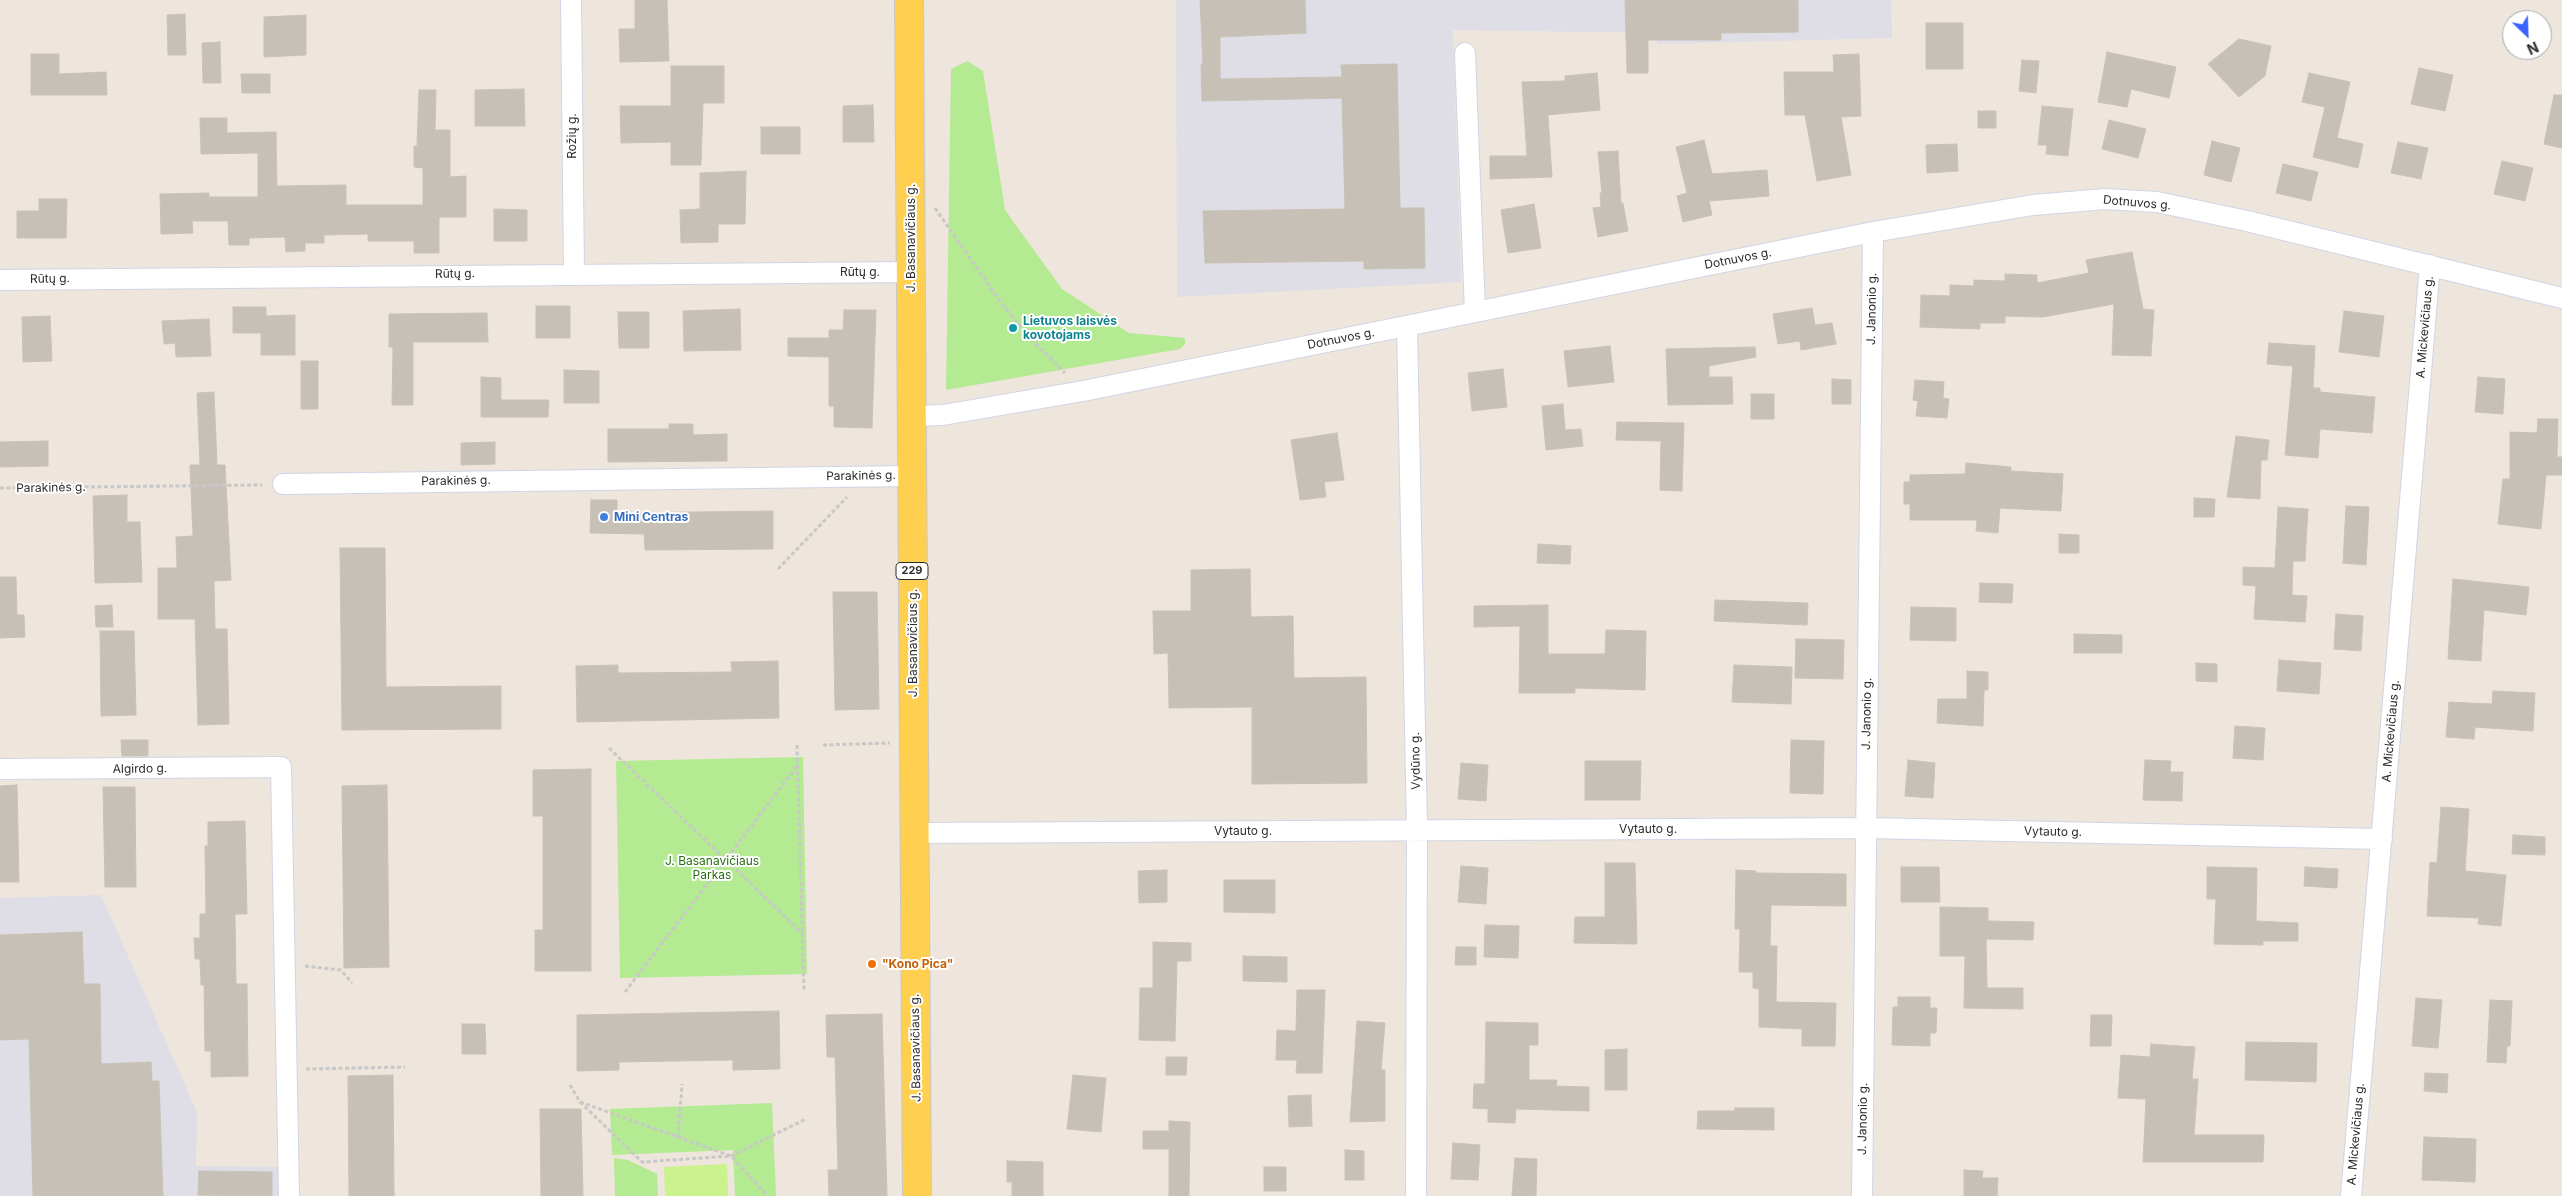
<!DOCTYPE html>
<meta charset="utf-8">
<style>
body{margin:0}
#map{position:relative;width:2562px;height:1196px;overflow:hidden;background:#eee5dc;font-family:Inter,sans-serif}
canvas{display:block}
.north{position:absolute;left:2502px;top:10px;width:50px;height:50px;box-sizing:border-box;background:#fff;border:1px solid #aaa;border-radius:50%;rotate:156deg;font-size:14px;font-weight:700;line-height:20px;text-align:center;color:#2b2b2b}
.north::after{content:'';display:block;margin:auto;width:18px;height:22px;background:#3864ff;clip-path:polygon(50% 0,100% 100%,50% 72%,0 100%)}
</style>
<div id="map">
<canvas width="2562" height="1196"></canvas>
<div class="north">N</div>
</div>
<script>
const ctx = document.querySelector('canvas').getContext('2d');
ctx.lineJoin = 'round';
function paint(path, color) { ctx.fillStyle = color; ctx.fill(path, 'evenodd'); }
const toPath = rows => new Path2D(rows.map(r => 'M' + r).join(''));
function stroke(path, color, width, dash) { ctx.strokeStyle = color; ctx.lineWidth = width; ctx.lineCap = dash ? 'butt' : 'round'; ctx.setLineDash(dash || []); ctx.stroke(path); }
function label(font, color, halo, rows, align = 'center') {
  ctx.font = font + ' Inter,sans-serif'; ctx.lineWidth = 4; ctx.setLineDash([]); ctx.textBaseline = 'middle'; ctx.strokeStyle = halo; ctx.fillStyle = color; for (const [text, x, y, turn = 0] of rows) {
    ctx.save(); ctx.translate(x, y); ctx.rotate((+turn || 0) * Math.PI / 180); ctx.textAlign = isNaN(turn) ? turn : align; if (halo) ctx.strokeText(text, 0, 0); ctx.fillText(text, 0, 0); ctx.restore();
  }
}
const industrial = toPath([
 [1176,0,1891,0,1892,38,1657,44,1657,33,1453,30,1461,282,1177,297],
 [101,895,197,1112,196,1166,280,1167,281,1196,0,1196,0,898]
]);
const green = toPath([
 [967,61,983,71,1005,210,1062,289,1129,333,1185,338,1185,344,1180,349,946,390,951,69],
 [803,757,807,974,620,978,616,761],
 [772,1103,776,1196,735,1196,733,1150,612,1155,610,1109],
 [614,1158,628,1160,657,1174,658,1196,615,1196]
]);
const pitch = toPath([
 [727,1164,728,1196,665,1196,664,1167]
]);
const building = toPath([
 [635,0,667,0,669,61,620,62,619,29,635,29,635,0],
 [1200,0,1305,0,1306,33,1220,37,1220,79,1342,77,1341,65,1397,64,1400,208,1424,208,1425,268,1364,269,1364,261,1205,263,1203,211,1345,209,1342,98,1202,101,1201,65,1203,64,1200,0],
 [1625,0,1798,0,1798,32,1721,33,1721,40,1648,40,1648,73,1627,73,1625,0],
 [185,14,186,55,168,55,167,15,185,14],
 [306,15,306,55,264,57,264,17,306,15],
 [1926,23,1963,23,1963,69,1926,69,1926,23],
 [2239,39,2271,46,2265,76,2239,97,2208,64,2239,39],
 [220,42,221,83,203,83,202,43,220,42],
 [2107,52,2176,67,2169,98,2131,89,2127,107,2098,102,2107,52],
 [31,54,59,54,59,74,106,72,107,95,31,95,31,54],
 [1859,54,1861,116,1841,117,1851,175,1817,181,1805,115,1785,115,1784,72,1834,72,1833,55,1859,54],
 [2022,60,2039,61,2036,93,2019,91,2022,60],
 [671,66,724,66,724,103,703,103,701,165,671,165,671,142,621,143,620,106,671,106,671,66],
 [2419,68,2453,75,2445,111,2411,104,2419,68],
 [1597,73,1600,110,1548,115,1552,177,1490,179,1490,156,1527,156,1522,82,1565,81,1565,76,1597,73],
 [2309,73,2350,82,2337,138,2363,144,2358,168,2313,157,2325,107,2302,102,2309,73],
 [241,74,270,74,270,93,242,93,241,74],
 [524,89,525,126,475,126,475,90,524,89],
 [419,90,436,90,435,130,450,130,450,177,466,176,466,217,439,217,439,253,414,253,414,241,368,241,368,234,324,235,324,243,305,243,305,251,286,252,285,237,249,238,249,245,229,245,228,221,192,221,193,233,161,234,160,194,209,193,209,197,258,197,258,153,201,154,200,118,227,118,227,133,276,132,277,186,346,185,346,205,423,205,423,168,414,167,414,146,417,146,419,90],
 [2554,95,2562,95,2562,148,2544,144,2554,95],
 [873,105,874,142,843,142,843,106,873,105],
 [2042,106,2073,109,2068,156,2046,154,2047,145,2038,145,2042,106],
 [1978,111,1996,111,1996,128,1978,128,1978,111],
 [2109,120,2146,129,2138,158,2102,149,2109,120],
 [761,127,800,127,800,154,761,154,761,127],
 [1704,140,1712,174,1767,170,1769,196,1709,201,1712,215,1683,222,1677,196,1687,193,1676,147,1704,140],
 [2212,141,2240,148,2231,182,2204,175,2212,141],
 [2398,142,2428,148,2421,179,2391,173,2398,142],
 [1957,144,1958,171,1927,173,1926,145,1957,144],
 [1618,151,1621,204,1623,203,1628,231,1598,237,1593,208,1601,207,1600,193,1602,193,1598,152,1618,151],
 [2502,161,2533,168,2525,201,2494,194,2502,161],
 [2283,164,2318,172,2311,201,2276,193,2283,164],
 [746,171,745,224,718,224,718,242,681,243,680,210,700,209,700,173,746,171],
 [39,199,67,199,66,238,17,238,17,211,39,211,39,199],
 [1534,204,1541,248,1508,253,1501,210,1534,204],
 [494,209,527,210,527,241,494,241,494,209],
 [2132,252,2143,309,2154,310,2151,356,2112,355,2114,304,2043,317,2005,316,2005,323,1980,323,1980,329,1920,327,1921,295,1950,296,1950,285,1974,286,1974,280,2005,281,2005,274,2037,275,2037,283,2089,273,2086,260,2132,252],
 [536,306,570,306,570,338,536,338,536,306],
 [233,307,266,307,266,316,295,315,295,355,261,355,261,333,233,333,233,307],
 [1812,308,1815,325,1832,323,1836,344,1801,350,1800,341,1778,344,1773,314,1812,308],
 [740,309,741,350,684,351,683,311,740,309],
 [844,310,876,310,872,428,834,427,834,406,829,406,829,357,788,356,788,338,829,338,829,330,843,330,844,310],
 [2344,311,2384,316,2379,357,2339,352,2344,311],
 [618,312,649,312,649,348,619,348,618,312],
 [487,313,488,342,413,342,413,405,392,405,393,347,389,347,389,314,487,313],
 [50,316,52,361,23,362,22,317,50,316],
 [209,319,211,356,176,357,175,343,164,344,162,321,209,319],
 [2269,343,2315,346,2313,388,2320,388,2320,392,2375,397,2372,433,2320,429,2318,458,2285,455,2293,366,2267,364,2269,343],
 [1610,346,1614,382,1568,387,1564,351,1610,346],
 [1755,347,1756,357,1709,366,1709,377,1732,377,1733,404,1668,405,1666,349,1755,347],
 [301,361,318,361,318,409,301,409,301,361],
 [1503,369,1507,407,1472,411,1468,373,1503,369],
 [564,370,599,371,599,403,564,403,564,370],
 [481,377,501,378,501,400,549,400,548,417,481,417,481,377],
 [2478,377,2505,379,2503,414,2475,412,2478,377],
 [1832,379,1851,380,1851,404,1832,404,1832,379],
 [1915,380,1944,382,1943,398,1949,399,1947,418,1916,416,1918,401,1913,400,1915,380],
 [214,392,217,465,225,465,231,580,214,581,215,629,227,629,229,724,198,725,195,619,158,619,158,568,177,568,176,537,193,536,190,465,200,465,197,393,214,392],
 [1751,394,1774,394,1774,419,1751,419,1751,394],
 [1563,404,1565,430,1581,429,1583,446,1546,450,1542,406,1563,404],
 [2538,419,2558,419,2557,457,2562,457,2562,475,2546,475,2541,529,2498,524,2503,479,2510,479,2510,432,2537,433,2538,419],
 [1617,422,1684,423,1682,491,1660,490,1661,441,1616,440,1617,422],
 [669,424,693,424,693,435,727,434,727,461,608,462,608,429,669,429,669,424],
 [1337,433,1344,480,1324,482,1326,497,1300,500,1291,440,1337,433],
 [2236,436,2269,440,2267,460,2261,460,2260,499,2227,497,2236,436],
 [48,441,48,466,0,467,0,442,48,441],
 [495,442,495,464,461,465,461,443,495,442],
 [1966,463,2011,467,2011,471,2063,474,2061,511,2000,508,1998,533,1976,531,1977,520,1910,520,1910,504,1904,504,1904,482,1910,482,1910,475,1965,474,1966,463],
 [127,495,127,522,140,522,142,582,95,583,93,496,127,495],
 [2194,498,2215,499,2214,517,2194,517,2194,498],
 [591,500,617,500,617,513,773,511,773,549,645,550,644,534,590,533,591,500],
 [2346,506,2369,507,2366,565,2343,563,2346,506],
 [2278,507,2308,509,2305,561,2293,561,2292,595,2307,596,2305,622,2254,619,2256,586,2243,585,2243,567,2275,568,2278,507],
 [2059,534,2079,535,2079,553,2059,553,2059,534],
 [1538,544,1571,546,1570,564,1537,563,1538,544],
 [340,548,385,548,386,687,501,686,501,729,342,730,340,548],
 [1250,569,1251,617,1293,616,1294,678,1366,677,1367,783,1252,784,1252,707,1169,708,1168,653,1154,654,1153,611,1191,611,1191,570,1250,569],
 [0,577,16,577,17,615,24,615,25,637,0,638,0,577],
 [2453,579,2529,587,2526,615,2484,610,2481,661,2448,659,2453,579],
 [1980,583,2013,584,2012,603,1979,602,1980,583],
 [833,592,877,592,879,709,835,710,833,592],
 [1715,600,1808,603,1807,625,1714,621,1715,600],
 [112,605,113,627,96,627,95,606,112,605],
 [1548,605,1548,654,1605,654,1606,630,1646,631,1645,690,1575,688,1575,693,1519,693,1520,626,1474,627,1474,606,1548,605],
 [1911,607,1956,608,1956,641,1910,640,1911,607],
 [2336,614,2363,616,2361,651,2334,649,2336,614],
 [100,631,134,631,136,715,101,716,100,631],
 [2074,634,2122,635,2122,653,2074,653,2074,634],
 [1796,639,1844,640,1843,679,1795,678,1796,639],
 [2279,660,2321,663,2319,694,2277,691,2279,660],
 [778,661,779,718,577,722,576,666,618,665,618,673,732,672,731,662,778,661],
 [2196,663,2217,664,2217,682,2196,681,2196,663],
 [1734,665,1792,667,1791,704,1732,702,1734,665],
 [1967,671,1988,672,1988,690,1984,690,1983,726,1937,723,1938,699,1967,699,1967,671],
 [2493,691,2535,693,2533,731,2475,727,2474,739,2446,737,2449,702,2492,704,2493,691],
 [2235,726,2265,728,2263,760,2233,758,2235,726],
 [121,740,148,740,148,756,122,756,121,740],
 [1791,740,1824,741,1823,794,1790,793,1791,740],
 [1908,760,1935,763,1933,798,1905,796,1908,760],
 [2145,760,2171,761,2170,772,2183,772,2182,801,2143,800,2145,760],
 [1585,761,1641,761,1640,800,1585,800,1585,761],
 [1461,763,1488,765,1486,801,1458,799,1461,763],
 [591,769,591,971,535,971,535,930,543,930,543,816,533,816,533,770,591,769],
 [17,785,19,882,0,882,0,786,17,785],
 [387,785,389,967,344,968,342,786,387,785],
 [103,787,135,787,136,887,105,887,103,787],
 [2441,807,2469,809,2465,871,2506,875,2501,926,2478,924,2479,918,2427,916,2430,862,2437,863,2441,807],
 [245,821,247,914,235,914,236,984,247,984,248,1076,211,1077,211,1051,205,1051,204,985,201,985,200,959,195,959,194,938,200,938,200,914,206,914,205,846,208,846,208,822,245,821],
 [2513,835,2545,837,2545,855,2512,854,2513,835],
 [1605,863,1635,863,1637,944,1574,943,1575,917,1605,917,1605,863],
 [1461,866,1488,868,1486,904,1458,902,1461,866],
 [1901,867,1939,867,1940,902,1901,902,1901,867],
 [2207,867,2257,868,2256,921,2298,923,2298,941,2263,941,2263,945,2214,944,2216,899,2207,899,2207,867],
 [2305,867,2338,869,2337,888,2304,886,2305,867],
 [1167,870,1167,902,1139,903,1138,871,1167,870],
 [1736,870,1756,871,1756,873,1846,874,1846,906,1771,905,1770,946,1777,946,1776,1002,1836,1003,1835,1046,1802,1046,1802,1029,1759,1027,1759,989,1753,988,1753,972,1739,972,1740,929,1735,929,1736,870],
 [1224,880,1275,880,1275,913,1224,912,1224,880],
 [1940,907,1988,908,1988,921,2034,922,2033,940,1986,939,1987,988,2023,988,2023,1009,1964,1008,1965,956,1940,956,1940,907],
 [1485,925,1519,926,1518,958,1484,957,1485,925],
 [82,932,84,984,100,984,101,1064,151,1062,152,1081,159,1081,163,1196,33,1196,29,1039,0,1040,0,935,82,932],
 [1153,942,1191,943,1191,961,1177,961,1175,1041,1139,1040,1140,988,1153,988,1153,942],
 [1456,947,1476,947,1476,965,1455,965,1456,947],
 [1243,956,1287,957,1287,982,1243,981,1243,956],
 [1297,990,1325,990,1322,1073,1296,1073,1297,1060,1276,1060,1277,1030,1296,1031,1297,990],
 [1898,997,1930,997,1930,1008,1937,1008,1936,1033,1930,1033,1930,1046,1892,1045,1893,1007,1898,1007,1898,997],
 [2416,998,2442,1000,2438,1048,2412,1046,2416,998],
 [2490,1000,2512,1001,2510,1046,2507,1046,2506,1063,2487,1062,2490,1000],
 [779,1011,780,1069,733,1070,733,1060,619,1062,619,1070,577,1071,577,1015,779,1011],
 [882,1014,887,1196,829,1196,828,1170,838,1170,835,1057,827,1057,826,1015,882,1014],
 [2091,1015,2112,1015,2111,1046,2090,1046,2091,1015],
 [1357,1021,1385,1023,1381,1070,1385,1070,1385,1121,1350,1122,1357,1021],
 [1486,1022,1538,1023,1538,1045,1529,1045,1529,1080,1557,1080,1556,1086,1589,1087,1589,1111,1516,1109,1515,1123,1488,1122,1488,1109,1473,1108,1474,1084,1485,1084,1486,1022],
 [462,1024,485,1024,486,1054,462,1054,462,1024],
 [2246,1042,2317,1043,2316,1082,2245,1080,2246,1042],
 [2151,1044,2195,1047,2192,1079,2198,1079,2194,1135,2264,1135,2263,1162,2143,1162,2146,1099,2118,1098,2121,1055,2150,1057,2151,1044],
 [1627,1049,1627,1090,1605,1090,1605,1050,1627,1049],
 [1166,1057,1187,1057,1186,1075,1166,1075,1166,1057],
 [2425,1073,2448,1074,2447,1093,2424,1091,2425,1073],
 [393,1075,394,1196,349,1196,348,1076,393,1075],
 [1073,1075,1106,1078,1101,1132,1067,1129,1073,1075],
 [1311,1095,1312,1126,1289,1127,1288,1096,1311,1095],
 [1735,1108,1774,1108,1774,1130,1697,1129,1698,1111,1735,1111,1735,1108],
 [540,1109,581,1109,583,1196,541,1196,540,1109],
 [1169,1121,1190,1122,1189,1196,1169,1196,1169,1149,1143,1149,1143,1131,1169,1131,1169,1121],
 [2424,1137,2476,1139,2475,1182,2422,1180,2424,1137],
 [1453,1143,1480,1145,1478,1180,1451,1179,1453,1143],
 [1345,1150,1364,1151,1364,1180,1345,1180,1345,1150],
 [1515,1158,1537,1159,1536,1196,1512,1196,1515,1158],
 [1007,1161,1043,1162,1043,1196,1012,1196,1012,1182,1007,1182,1007,1161],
 [1264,1167,1286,1167,1286,1191,1264,1191,1264,1167],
 [1964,1170,1983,1171,1982,1178,1998,1178,1997,1196,1964,1196,1964,1170],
 [199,1171,272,1172,272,1196,198,1195,199,1171]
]);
const path = toPath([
 [935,208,999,300,1029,337,1065,373],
 [0,488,262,485],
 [778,569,847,497],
 [797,745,804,991],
 [823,745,890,743],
 [609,748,802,933],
 [305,966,341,970,352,983],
 [625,992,797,766],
 [306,1069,405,1067],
 [570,1085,580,1102,731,1156,768,1196],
 [580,1102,642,1162,731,1156,806,1119],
 [678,1137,682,1084]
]);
const minor = toPath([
 [571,0,574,273],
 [1465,53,1475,312],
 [0,280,911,272],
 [1407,326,1417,830,1416,1196],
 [912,416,943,415,1083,391,1873,232,2033,205,2105,199,2157,202,2247,221,2562,298],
 [283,484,912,476],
 [0,769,281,767,289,1196],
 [914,833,1866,828,2382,839],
 [1862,1196,1873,232],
 [2351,1196,2430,265]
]);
const primary = toPath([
 [909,0,917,1196]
]);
const markers = [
 [1013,328,5,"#0f9aa8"],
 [604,517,5,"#3f7fe0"],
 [872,964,5,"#e8710a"]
];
const shields = [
 [912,571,32]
];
const shieldNames = [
 ["229",912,571]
];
const streetNames = [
 ["Rožių g.",572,136,-90],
 ["Dotnuvos g.",2137,203,5],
 ["J. Basanavičiaus g.",911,238,-90],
 ["Dotnuvos g.",1738,259,-11],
 ["Rūtų g.",860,272],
 ["Rūtų g.",455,274,-1],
 ["Rūtų g.",50,279,-1],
 ["J. Janonio g.",1872,309,-89],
 ["A. Mickevičiaus g.",2425,327,-85],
 ["Dotnuvos g.",1341,339,-11],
 ["Parakinės g.",861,476,-1],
 ["Parakinės g.",456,481,-1],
 ["Parakinės g.",51,488,-1],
 ["J. Basanavičiaus g.",913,643,-90],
 ["J. Janonio g.",1867,714,-89],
 ["A. Mickevičiaus g.",2391,731,-85],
 ["Vydūno g.",1416,761,-91],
 ["Algirdo g.",140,769,-1],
 ["Vytauto g.",1648,829],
 ["Vytauto g.",1243,831],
 ["Vytauto g.",2053,832,1],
 ["J. Basanavičiaus g.",916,1048,-91],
 ["J. Janonio g.",1863,1119,-89],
 ["A. Mickevičiaus g.",2356,1134,-85]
];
const cultureNames = [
 ["Lietuvos laisvės",1023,321],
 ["kovotojams",1023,335]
];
const shopNames = [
 ["Mini Centras",614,517]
];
const parkNames = [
 ["J. Basanavičiaus",712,861],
 ["Parkas",712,875]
];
const foodNames = [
 ["\"Kono Pica\"",882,964]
];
paint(industrial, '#dfdde6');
paint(green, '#b4ea92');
paint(pitch, '#cbf38d');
paint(building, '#c6c0b7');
stroke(building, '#cac2b5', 1);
stroke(minor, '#d1d5e5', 22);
stroke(primary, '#c8c8c8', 30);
stroke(path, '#c8c8c8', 3, [4, 2.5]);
stroke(minor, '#fff', 20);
stroke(primary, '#ffd050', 28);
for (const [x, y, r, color] of markers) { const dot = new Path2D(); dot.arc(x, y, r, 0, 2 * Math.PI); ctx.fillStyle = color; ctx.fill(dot); stroke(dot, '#fff', 2); }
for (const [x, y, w] of shields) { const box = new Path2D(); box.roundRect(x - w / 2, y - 8.5, w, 17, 4); ctx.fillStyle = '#fff'; ctx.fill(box); stroke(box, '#2b2b2b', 1); }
label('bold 11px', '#2b2b2b', null, shieldNames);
label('12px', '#2b2b2b', '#fff', streetNames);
label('bold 12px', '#0d838f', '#fff', cultureNames, 'left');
label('bold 12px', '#366cbe', '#fff', shopNames, 'left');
label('12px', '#297013', '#fff', parkNames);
label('bold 12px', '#c56008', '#fff', foodNames, 'left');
</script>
